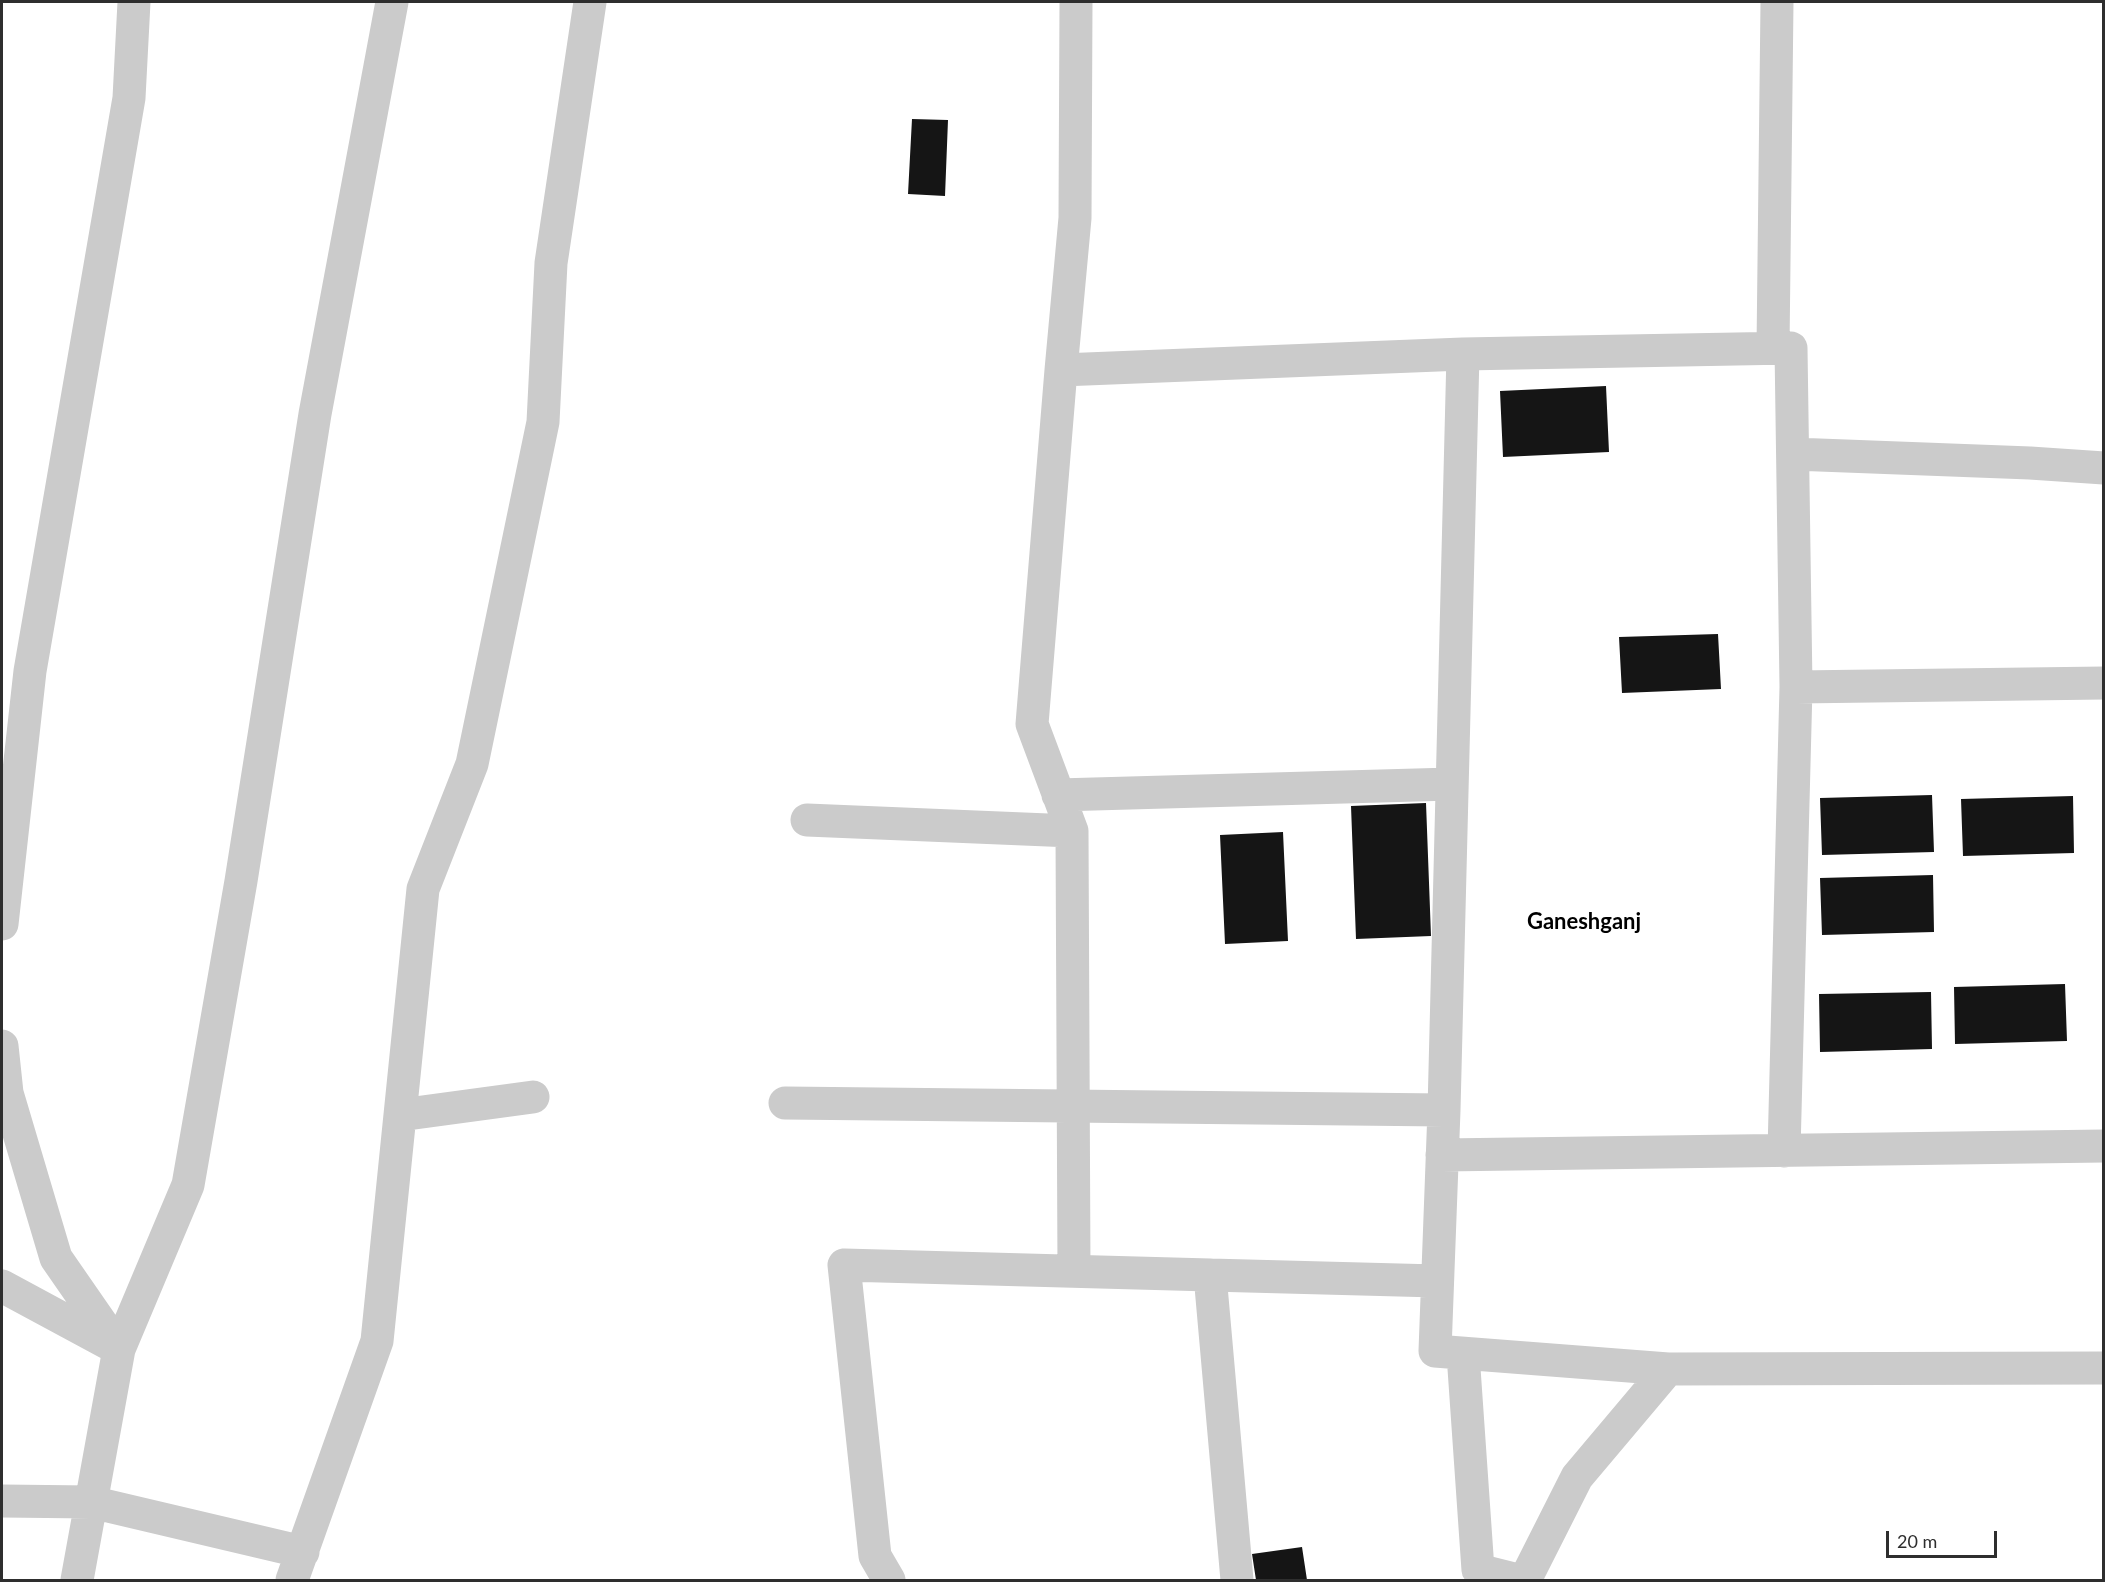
<!DOCTYPE html>
<style>
body{margin:0}
#map{position:relative;width:2105px;height:1582px;overflow:hidden;background:#fff;font-family:Lato,sans-serif}
canvas{display:block}
.frame{position:absolute;inset:0;border:3px solid #2e2e2e;pointer-events:none}
.scale{position:absolute;left:1886px;top:1531px;width:111px;height:27px;box-sizing:border-box;border:3px solid #2e2e2e;border-top:0;padding-left:8px;font-size:18px;line-height:21px;white-space:nowrap;color:#2e2e2e;-webkit-text-stroke:4px #fff;paint-order:stroke}
</style>
<div id="map">
<canvas width="2105" height="1582"></canvas>
<div class="frame"></div>
<div class="scale">20 m</div>
</div>
<script>
const ctx = document.querySelector('canvas').getContext('2d');
ctx.lineJoin = 'round';
function paint(path, color) { ctx.fillStyle = color; ctx.fill(path, 'evenodd'); }
const toPath = rows => new Path2D(rows.map(r => 'M' + r).join(''));
function stroke(path, color, width, dash) { ctx.strokeStyle = color; ctx.lineWidth = width; ctx.lineCap = dash ? 'butt' : 'round'; ctx.setLineDash(dash || []); ctx.stroke(path); }
function label(font, color, halo, rows, align = 'center') {
  ctx.font = font + ' Lato,sans-serif'; ctx.lineWidth = 6; ctx.setLineDash([]); ctx.textBaseline = 'middle'; ctx.strokeStyle = halo; ctx.fillStyle = color; for (const [text, x, y, turn = 0] of rows) {
    ctx.save(); ctx.translate(x, y); ctx.rotate((+turn || 0) * Math.PI / 180); ctx.textAlign = isNaN(turn) ? turn : align; if (halo) ctx.strokeText(text, 0, 0); ctx.fillText(text, 0, 0); ctx.restore();
  }
}
const building = toPath([
 [912,119,948,120,945,196,908,194],
 [1606,386,1609,452,1503,457,1500,391],
 [1718,634,1721,689,1622,693,1619,637],
 [1932,795,1934,852,1822,855,1820,798],
 [2073,796,2074,853,1963,856,1961,799],
 [1426,803,1431,936,1356,939,1351,806],
 [1283,832,1288,941,1225,944,1220,835],
 [1933,875,1934,932,1822,935,1820,878],
 [2065,984,2067,1041,1955,1044,1954,987],
 [1931,992,1932,1049,1820,1052,1819,994],
 [1302,1547,1307,1580,1256,1580,1252,1554]
]);
const minor = toPath([
 [1773,348,1777,2],
 [1463,354,1444,1110,1435,1351,1668,1369,2104,1368],
 [1061,370,1463,354,1791,348,1796,687,1784,1151],
 [1793,454,2030,463,2104,468],
 [1796,687,2104,683],
 [1058,795,1452,784],
 [807,820,1072,831],
 [2,924,30,671,129,98,134,2],
 [2,1046,7,1093,56,1258,119,1349],
 [785,1103,1444,1110],
 [400,1115,533,1097],
 [1442,1155,2104,1146],
 [1074,1271,1072,831,1032,724,1061,370,1075,218,1076,2],
 [1210,1275,1437,1281],
 [2,1286,115,1347],
 [1463,1354,1478,1570,1518,1580],
 [2,1501,91,1502,303,1552],
 [77,1580,119,1349,188,1185,241,881,315,414,392,2],
 [292,1580,377,1341,423,889,472,764,543,422,551,263,590,2],
 [889,1580,875,1556,844,1265,1210,1275,1237,1580],
 [1525,1580,1577,1477,1668,1369]
]);
const districtNames = [
 ["Ganeshganj",1584,922]
];
paint(building, '#151515');
stroke(minor, '#cbcbcb', 33);
label('bold 22px', '#000', '#fff', districtNames);
</script>
